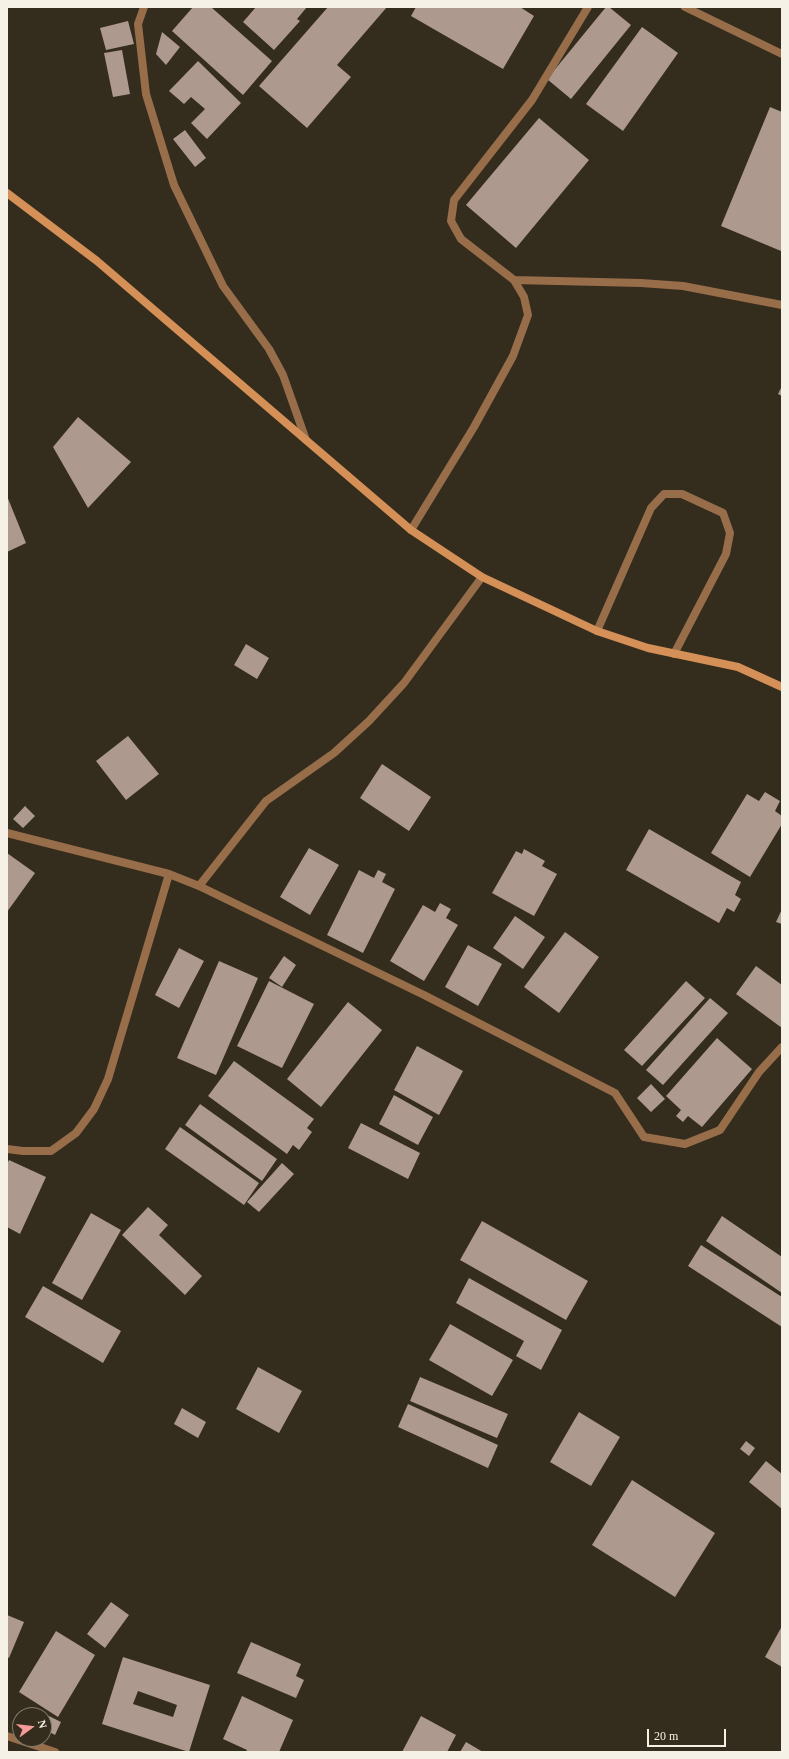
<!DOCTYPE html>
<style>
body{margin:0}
#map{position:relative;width:789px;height:1759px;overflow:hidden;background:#342c1c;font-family:"Times New Roman",serif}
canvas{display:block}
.frame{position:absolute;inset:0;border:8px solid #f6f1e7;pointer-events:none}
.north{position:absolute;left:12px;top:1707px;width:40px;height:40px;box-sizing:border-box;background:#342c1c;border:1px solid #827b6d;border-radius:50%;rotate:75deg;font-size:11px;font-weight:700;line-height:16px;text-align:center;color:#f6f1e7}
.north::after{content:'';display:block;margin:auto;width:14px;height:18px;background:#f59b9a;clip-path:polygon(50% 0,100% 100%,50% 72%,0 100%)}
.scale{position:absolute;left:647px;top:1729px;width:79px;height:18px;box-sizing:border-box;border:2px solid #f6f1e7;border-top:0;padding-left:5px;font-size:12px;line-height:14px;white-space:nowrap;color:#f6f1e7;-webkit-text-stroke:3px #342c1c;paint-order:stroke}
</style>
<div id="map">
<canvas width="789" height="1759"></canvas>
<div class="frame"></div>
<div class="north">N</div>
<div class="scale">20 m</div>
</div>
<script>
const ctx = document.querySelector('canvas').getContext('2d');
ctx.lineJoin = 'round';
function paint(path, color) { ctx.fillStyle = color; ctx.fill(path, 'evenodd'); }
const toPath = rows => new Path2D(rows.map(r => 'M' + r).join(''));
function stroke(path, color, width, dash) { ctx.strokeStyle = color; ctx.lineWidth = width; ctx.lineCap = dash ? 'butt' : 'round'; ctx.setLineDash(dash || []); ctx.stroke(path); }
const building = toPath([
 [193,7,211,7,272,61,243,95,172,31],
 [256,7,307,7,297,19,300,21,274,50,243,22],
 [328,7,387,7,337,65,351,77,307,128,259,86],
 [416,7,520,7,534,16,503,69,411,16],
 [606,7,609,7,631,25,571,99,547,79],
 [128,21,134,44,106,50,100,28],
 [642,27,678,53,623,131,586,104],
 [162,32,180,47,166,65,156,54],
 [122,50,130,94,113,97,104,53],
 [198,61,241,103,207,139,191,123,205,109,191,97,184,104,169,91],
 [770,107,782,112,782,247,781,251,721,226],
 [539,118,589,160,516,248,466,205],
 [185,130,206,158,195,167,173,139],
 [782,386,782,396,778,394],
 [78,417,131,462,88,508,53,447],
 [7,496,26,543,7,552],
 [246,644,269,658,257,679,234,665],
 [128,736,159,774,126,800,96,761],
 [382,764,431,797,409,831,360,798],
 [765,792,780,801,775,811,782,816,782,824,750,877,711,853,747,794,759,801],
 [25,806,35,816,23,828,13,819],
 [649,829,741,882,735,895,741,899,734,912,727,908,719,923,626,870],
 [309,848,339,865,310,915,280,897],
 [524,849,545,861,542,866,557,874,534,916,492,893,516,851,522,854],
 [7,853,35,873,7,912],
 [359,870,374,878,378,870,386,874,382,882,395,889,363,953,327,935],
 [440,903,451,909,446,918,458,925,424,981,390,961,423,905,435,912],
 [782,909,782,924,776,922],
 [515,916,545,937,523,969,493,948],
 [565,932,599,957,559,1013,524,987],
 [468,945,502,964,478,1006,445,987],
 [179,948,204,961,179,1008,155,995],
 [284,956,296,965,282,987,269,978],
 [219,961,258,978,216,1075,177,1058],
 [756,966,782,985,782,1028,736,994],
 [269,981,314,1004,282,1068,237,1046],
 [686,981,705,998,642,1066,624,1050],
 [710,998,728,1013,663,1085,646,1070],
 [348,1002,382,1030,321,1107,287,1079],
 [717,1038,752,1069,702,1127,688,1116,683,1122,676,1116,681,1110,666,1096],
 [417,1046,463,1071,439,1115,394,1090],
 [234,1061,314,1119,307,1128,312,1132,299,1150,293,1145,287,1154,208,1096],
 [651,1084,665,1099,651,1112,637,1098],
 [394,1095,433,1117,418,1145,379,1124],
 [200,1104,277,1159,262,1181,185,1125],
 [361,1123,420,1153,408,1179,348,1148],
 [180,1127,259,1183,244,1205,165,1149],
 [9,1160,46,1177,20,1234,7,1227,7,1164],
 [282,1163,294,1174,259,1212,247,1202],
 [148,1207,168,1225,159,1235,202,1276,185,1295,122,1235],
 [91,1213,121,1230,82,1300,52,1283],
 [722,1216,782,1257,782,1293,706,1241],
 [482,1221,588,1281,566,1320,460,1260],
 [701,1245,782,1297,782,1327,688,1266],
 [469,1278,562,1330,541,1370,516,1356,524,1341,456,1303],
 [43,1286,121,1331,103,1363,25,1317],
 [450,1324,513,1360,492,1396,429,1360],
 [258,1367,302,1391,279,1433,236,1409],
 [420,1377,508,1414,497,1438,410,1401],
 [408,1404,498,1445,488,1468,398,1427],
 [182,1408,206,1422,198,1438,174,1424],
 [579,1412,620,1437,591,1486,550,1462],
 [746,1441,755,1448,749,1456,740,1449],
 [766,1461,782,1474,782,1509,749,1482],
 [632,1480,715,1533,675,1597,592,1545],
 [111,1602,129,1615,105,1648,87,1634],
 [7,1615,24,1622,9,1658,7,1657],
 [782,1626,782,1667,765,1657],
 [56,1631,95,1655,58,1717,19,1692],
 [251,1642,301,1664,296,1676,304,1680,296,1698,237,1673],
 [123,1657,210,1685,189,1752,102,1724],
 [138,1691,177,1705,173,1717,133,1704],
 [242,1696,293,1720,279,1752,246,1752,247,1750,223,1739],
 [49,1716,61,1722,55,1735,44,1729,44,1724],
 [421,1716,456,1735,447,1752,402,1752],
 [466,1742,483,1752,460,1752]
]);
const lane = toPath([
 [597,631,651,508,664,494,682,494,723,513,730,533,726,554,674,654]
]);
const street = toPath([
 [144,7,138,24,146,94,174,185,223,286,269,349,283,375,306,440],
 [685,7,782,54],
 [514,280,641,283,683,286,782,305],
 [411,530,474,427,513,356,528,315,524,297,514,280,461,239,451,221,454,200,532,100,588,7],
 [7,833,169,874,199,886,424,995,615,1093,644,1137,685,1144,720,1130,759,1072,782,1047],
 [199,886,266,801,334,753,369,721,404,683,482,577],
 [7,1149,23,1151,51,1151,76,1133,94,1109,108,1079,169,874],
 [7,1736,55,1752]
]);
const secondary = toPath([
 [7,193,97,261,411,530,482,577,597,631,648,648,738,667,782,687]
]);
paint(building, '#ad998e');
stroke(lane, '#986d4a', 8);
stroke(street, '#986d4a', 8);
stroke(secondary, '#d49057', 8);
</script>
